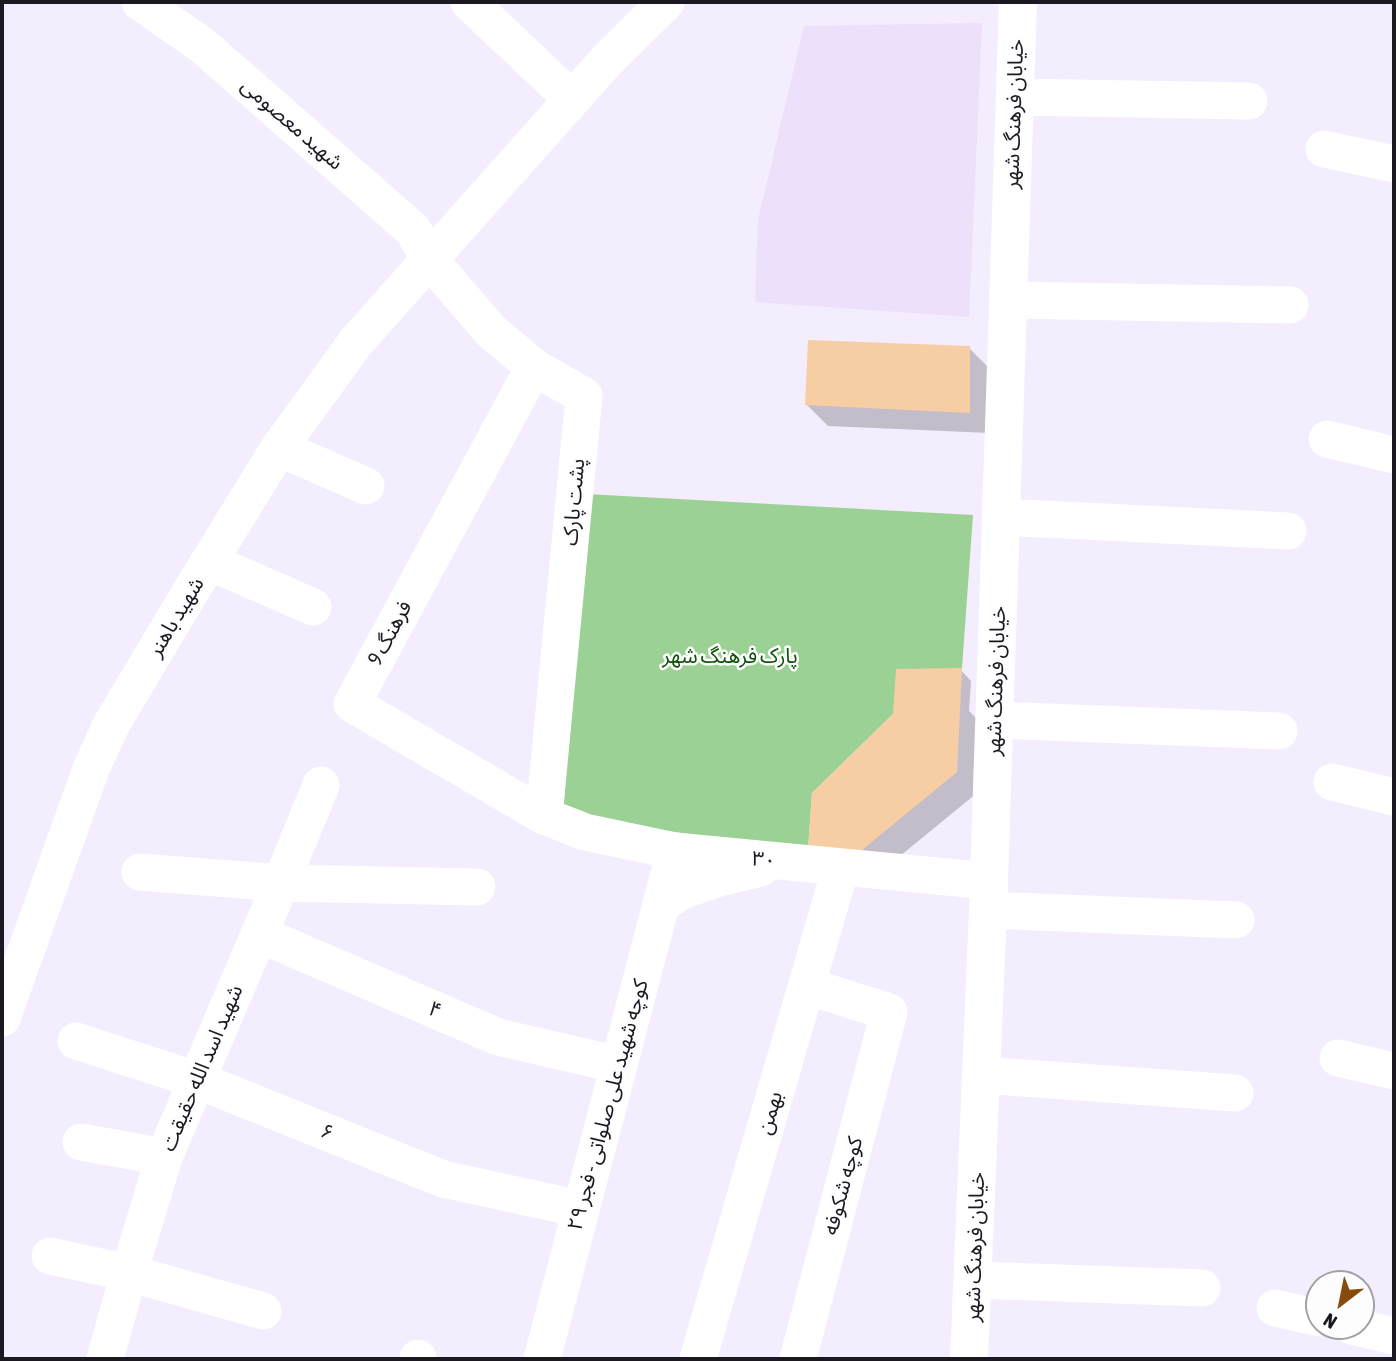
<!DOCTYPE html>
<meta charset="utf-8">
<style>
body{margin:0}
#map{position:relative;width:1396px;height:1361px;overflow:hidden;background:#f4edfd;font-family:"Asap Condensed",sans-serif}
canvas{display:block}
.frame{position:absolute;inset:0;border:4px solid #1c1822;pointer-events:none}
.north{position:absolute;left:1305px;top:1270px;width:70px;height:70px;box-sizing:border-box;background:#fdfdfd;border:2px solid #a3a1a5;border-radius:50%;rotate:212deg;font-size:19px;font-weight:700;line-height:28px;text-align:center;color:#1c1822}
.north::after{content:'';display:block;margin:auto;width:24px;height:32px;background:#894b0c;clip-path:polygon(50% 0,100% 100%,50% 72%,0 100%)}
</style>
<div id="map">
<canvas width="1396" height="1361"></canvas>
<div class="frame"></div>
<div class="north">N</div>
</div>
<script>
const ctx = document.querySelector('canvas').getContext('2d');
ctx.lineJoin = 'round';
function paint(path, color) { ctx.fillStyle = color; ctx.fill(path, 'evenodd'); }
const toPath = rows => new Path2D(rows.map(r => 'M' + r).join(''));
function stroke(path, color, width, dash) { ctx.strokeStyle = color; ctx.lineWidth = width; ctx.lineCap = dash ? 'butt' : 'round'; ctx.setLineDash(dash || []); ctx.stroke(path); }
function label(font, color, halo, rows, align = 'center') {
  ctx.font = font + ' "Asap Condensed","Noto Sans Arabic",sans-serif'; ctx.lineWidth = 5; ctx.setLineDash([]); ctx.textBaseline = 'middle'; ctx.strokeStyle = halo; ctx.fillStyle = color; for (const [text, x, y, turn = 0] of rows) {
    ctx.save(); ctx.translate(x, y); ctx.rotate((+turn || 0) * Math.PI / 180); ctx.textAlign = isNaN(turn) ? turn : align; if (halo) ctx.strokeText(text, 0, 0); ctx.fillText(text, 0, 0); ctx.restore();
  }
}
const built = toPath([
 [982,23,969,317,755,302,758,220,804,26]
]);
const green = toPath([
 [586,494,973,515,962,668,893,714,812,793,808,850,563,817]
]);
const shadow = toPath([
 [969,348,990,369,990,433,828,426,807,405],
 [961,670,971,681,969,711,980,722,977,793,878,874,813,793]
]);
const building = toPath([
 [808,340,970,346,970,413,805,405],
 [962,668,957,772,857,854,808,850,812,793,893,714,896,669]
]);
const minor = toPath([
 [140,2,202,45,413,230,429,259,491,331,534,367,584,396,544,816],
 [469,2,572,99],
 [1015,97,1249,101],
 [1324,149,1394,164],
 [1009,300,1290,305],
 [534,367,352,704,544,816,585,832,675,851,989,881],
 [1327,439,1394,455],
 [279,448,366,486],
 [1002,517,1288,531],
 [210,562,313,607],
 [995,720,1279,731],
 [1332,782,1394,797],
 [140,872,281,883,477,887],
 [661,904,682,891,719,878,761,868],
 [988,910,1236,920],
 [259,934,498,1037,619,1065],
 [2,1018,91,769,111,725,194,586,279,448,356,342,609,58,666,2],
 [76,1041,197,1080,443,1179,581,1209],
 [1338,1058,1394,1071],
 [981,1075,1235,1093],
 [81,1142,164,1157],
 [50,1256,129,1273,263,1311],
 [974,1280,1202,1288],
 [1275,1308,1319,1318],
 [1352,1326,1394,1336],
 [105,1359,129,1273,164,1157,281,883,321,785],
 [418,1359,418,1358],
 [542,1359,675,851],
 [698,1359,841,867],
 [798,1359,889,1012,807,986]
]);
const major = toPath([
 [969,1359,988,910,1018,2]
]);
const streetNames = [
 ["خیابان فرهنگ شهر",1014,114,-88],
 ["شهید معصومی",292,124,41],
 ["پشت پارک",574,502,-85],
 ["شهید باهنر",176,617,-59],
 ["فرهنگ 9",390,633,-62],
 ["خیابان فرهنگ شهر",996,681,-88],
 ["۳۰",764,860,6],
 ["۴",435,1010,24],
 ["شهید اسد الله حقیقت",202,1068,-67],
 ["کوچه شهید علی صلواتی - فجر ۲۹",608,1105,-75],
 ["بهمن",770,1113,-74],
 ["۶",327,1132,22],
 ["کوچه شکوفه",843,1186,-75],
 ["خیابان فرهنگ شهر",975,1247,-88]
];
const parkNames = [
 ["پارک فرهنگ شهر",730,656]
];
paint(built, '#ece0fb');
paint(green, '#9bd194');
paint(shadow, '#0003');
paint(building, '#f7cea3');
stroke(minor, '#fff', 37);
stroke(major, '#fff', 38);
label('21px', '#1c1822', '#fdfdfd', streetNames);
label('21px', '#10530b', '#fdfdfd', parkNames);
</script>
